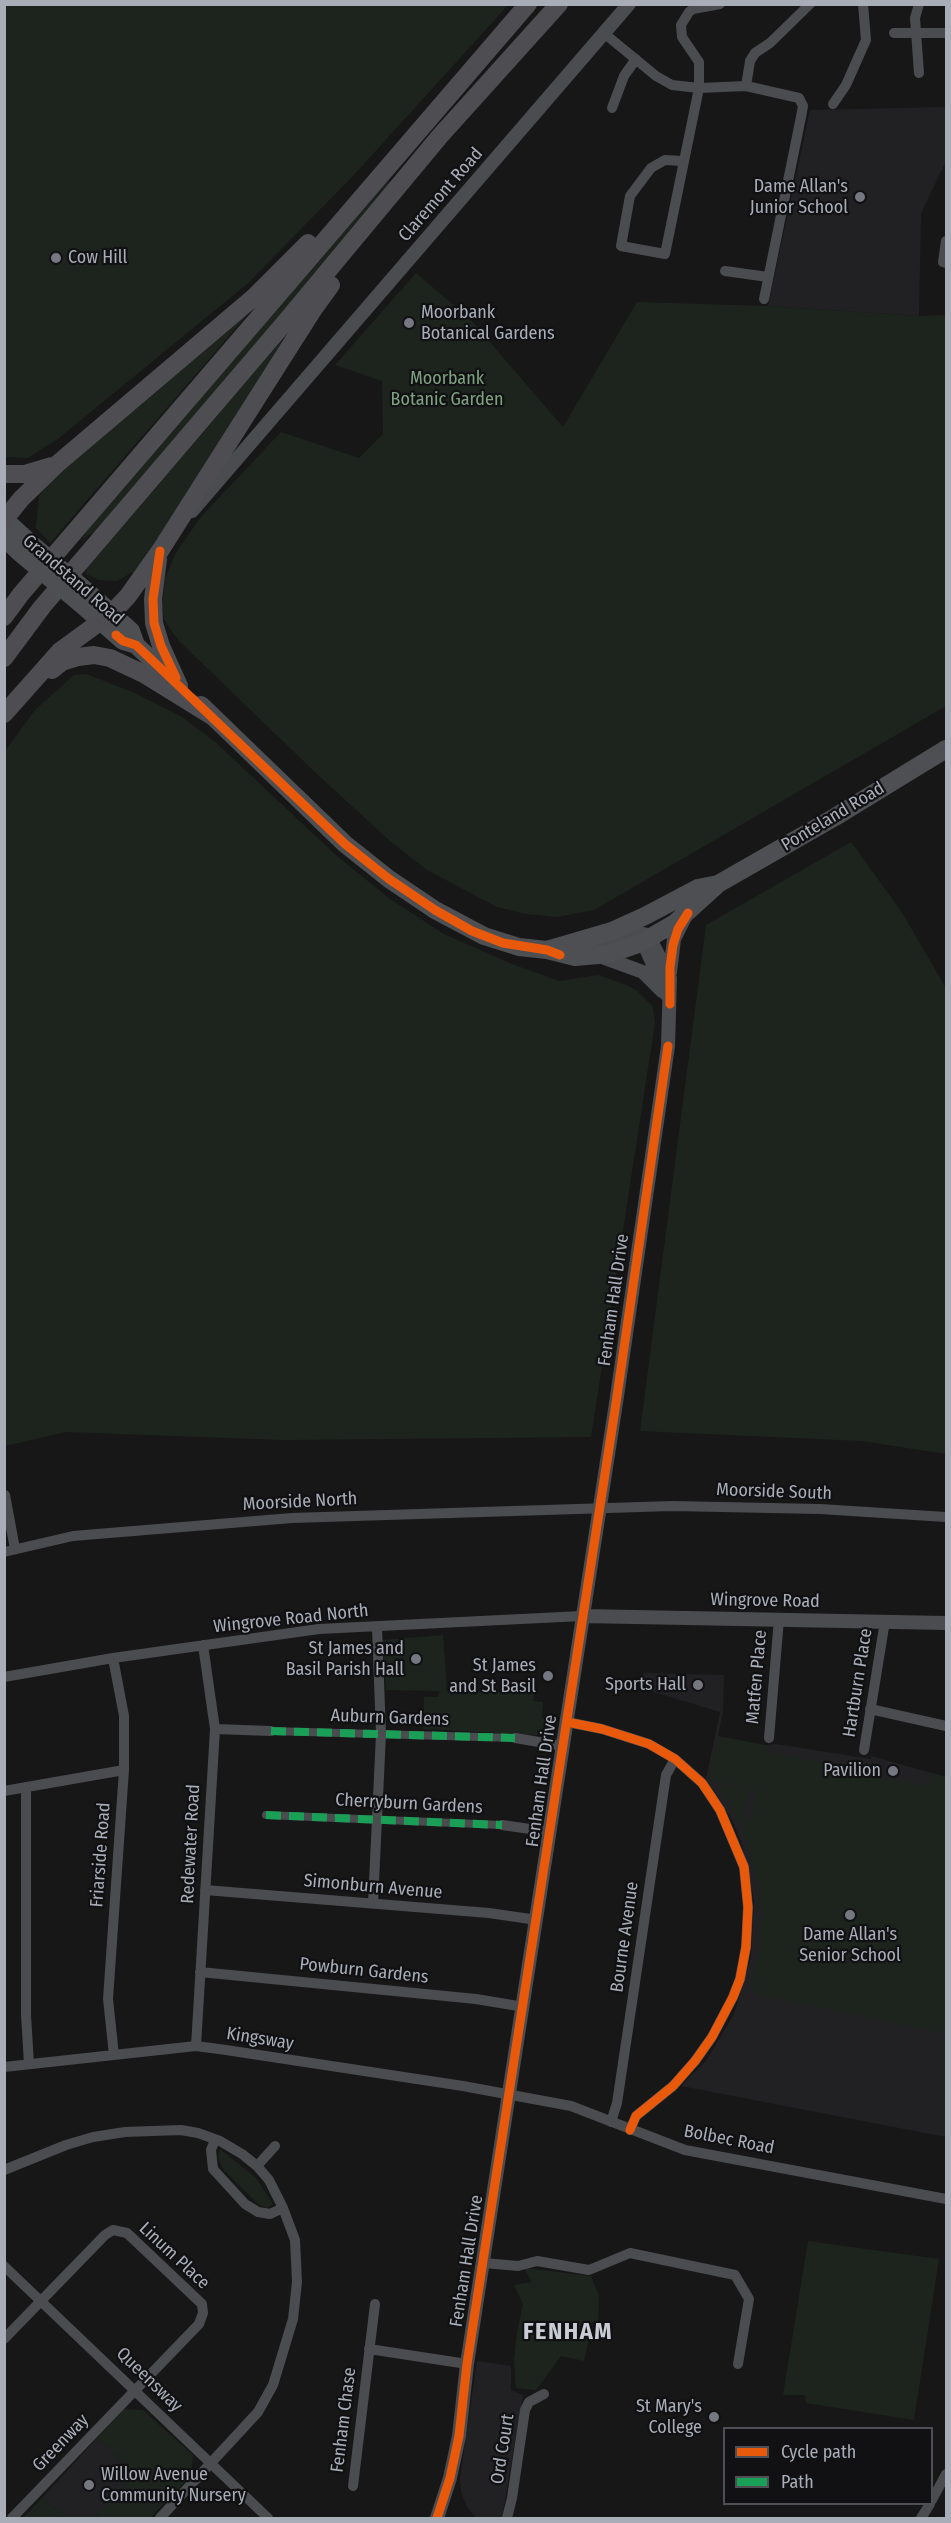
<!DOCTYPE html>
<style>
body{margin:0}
#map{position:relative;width:951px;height:2523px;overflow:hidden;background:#171717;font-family:"Fira Sans Condensed",sans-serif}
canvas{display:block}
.frame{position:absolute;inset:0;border:6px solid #a8adb8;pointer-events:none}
.legend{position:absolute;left:723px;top:2427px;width:210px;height:78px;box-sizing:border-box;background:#111113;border:2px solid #4d4f55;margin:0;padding:8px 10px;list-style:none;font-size:18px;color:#a8adb8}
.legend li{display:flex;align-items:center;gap:12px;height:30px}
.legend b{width:30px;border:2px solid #4d4f55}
</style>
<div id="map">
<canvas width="951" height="2523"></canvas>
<div class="frame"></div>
<ul class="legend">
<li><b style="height:8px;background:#e8590c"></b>Cycle path</li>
<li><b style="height:8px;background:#1a9f57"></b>Path</li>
</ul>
</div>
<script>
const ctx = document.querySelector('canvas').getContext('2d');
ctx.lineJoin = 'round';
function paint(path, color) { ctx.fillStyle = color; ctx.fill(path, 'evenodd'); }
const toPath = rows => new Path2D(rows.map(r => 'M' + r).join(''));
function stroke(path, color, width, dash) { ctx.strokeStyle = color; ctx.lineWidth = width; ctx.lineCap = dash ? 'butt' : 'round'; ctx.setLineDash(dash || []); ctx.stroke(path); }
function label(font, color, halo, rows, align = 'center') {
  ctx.font = font + ' "Fira Sans Condensed",sans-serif'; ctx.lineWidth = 4.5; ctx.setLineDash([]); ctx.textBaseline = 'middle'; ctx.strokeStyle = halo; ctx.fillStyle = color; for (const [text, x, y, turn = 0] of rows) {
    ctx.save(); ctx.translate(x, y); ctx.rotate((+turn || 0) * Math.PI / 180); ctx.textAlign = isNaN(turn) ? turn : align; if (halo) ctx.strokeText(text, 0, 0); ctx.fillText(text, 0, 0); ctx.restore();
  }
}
const built = toPath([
 [946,107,946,161,921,213,919,316,768,306,810,110],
 [643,1673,724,1675,723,1712,718,1736,765,1745,776,1744,871,1759,871,1756,946,1777,946,2137,681,2086,706,2061,734,2014,751,1957,754,1900,742,1844,732,1820,706,1779,720,1712,641,1688],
 [477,2361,511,2366,511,2390,523,2395,502,2518,476,2518,467,2507,461,2492,460,2478],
 [97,2438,136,2473,95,2518,66,2518,42,2498]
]);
const green = toPath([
 [4,5,5,4,508,5,353,176,247,284,59,438,28,458,5,457],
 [388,181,391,183,103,525,81,541,96,516],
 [416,273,470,319,563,427,637,302,768,306,919,316,946,315,946,706,594,910,557,917,526,914,497,907,427,870,390,841,318,775,179,641,164,620,162,605,165,579,175,554,200,518,281,432,359,458,383,434,382,381,335,365],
 [246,310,249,313,50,543,36,528,39,496,50,482],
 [300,319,146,558,135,571,117,581,99,580,86,574,87,568],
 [86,674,135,693,182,717,214,741,337,856,390,899,444,934,512,964,559,981,598,975,624,984,636,990,653,1007,655,1023,591,1437,284,1440,66,1432,5,1446,5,751,35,710,74,675],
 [851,842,901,911,946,988,946,1454,861,1441,640,1431,706,925],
 [443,1635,447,1691,535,1692,533,1701,543,1702,542,1718,555,1720,553,1736,423,1729,424,1697,438,1697,439,1691,386,1690,383,1640],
 [718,1736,765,1745,765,1751,863,1771,862,1778,872,1776,928,1786,932,1773,946,1777,946,2034,755,1994,752,1985,758,1954,761,1917,759,1885,744,1834,747,1817,752,1817,757,1790,712,1781,709,1778],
 [717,1784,749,1790,741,1827,729,1802],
 [220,2149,256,2178,273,2204,267,2208,258,2204,223,2169,218,2157],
 [808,2241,939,2259,914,2420,806,2403,805,2395,783,2395],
 [524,2268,591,2276,599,2296,598,2323,592,2322,584,2361,561,2356,536,2390,516,2388,514,2360,517,2332,523,2304,514,2285,532,2282],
 [124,2409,143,2410,193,2455,191,2476,150,2518,95,2518,136,2473,97,2438],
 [42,2498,66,2518,23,2518]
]);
const pedestrian = toPath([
 [271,1731,515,1738],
 [266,1815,502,1825]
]);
const minor = toPath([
 [919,4,915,18,919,73],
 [894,33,946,33],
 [605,34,656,76,672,85,699,88,746,86,799,98,803,106,801,117,764,299],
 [746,86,750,61,755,53,770,43,810,4],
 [833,104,846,85,866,40,863,4],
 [612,108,624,76,636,59],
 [683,161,665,160,651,168,630,196,621,246,665,254,699,88,699,62,682,37,681,25,689,12,693,9,720,4],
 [946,241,943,262,946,263],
 [725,271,768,277],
 [5,1495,15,1549],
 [4,1552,73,1536,292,1518,672,1506,820,1509,946,1517],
 [113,1658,124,1716,124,1770,108,1999,114,2055],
 [4,1677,113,1658,319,1629,582,1616],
 [870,1709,946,1726],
 [567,1722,602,1729,649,1744,675,1759,702,1783,720,1810,744,1867,748,1907,746,1947,740,1979,733,1997,712,2037,695,2061,673,2086,636,2116,630,2130],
 [215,1729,271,1731],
 [515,1738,563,1746],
 [769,1738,779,1619],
 [864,1750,885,1621],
 [26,1787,26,2015,29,2064],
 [4,1791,124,1770],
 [502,1825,551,1832],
 [205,1890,489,1913,537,1920],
 [373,1903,381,1734,377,1627],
 [200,1972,476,1999,524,2007],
 [196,2046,215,1729,203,1645],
 [4,2067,196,2046,226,2050,463,2086,571,2106,685,2150,946,2199],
 [611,2122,617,2103,666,1775,675,1759],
 [215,2140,211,2150,213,2169,245,2204,258,2212,270,2214,283,2208],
 [257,2166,275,2146],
 [4,2170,66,2145,93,2137,125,2132,181,2130,198,2133,220,2141,242,2154,257,2166,269,2180,283,2208,295,2240,297,2282,293,2319,273,2385,258,2412,160,2518],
 [484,2263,518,2266,537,2261,589,2270,630,2253,735,2275,749,2299,738,2364],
 [4,2266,268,2518],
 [4,2339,105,2235,113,2230,127,2233,202,2304,203,2313,199,2324,12,2518],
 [369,2349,467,2364],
 [353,2486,375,2304],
 [932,2500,946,2474],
 [507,2518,512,2498,525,2410,529,2402,544,2394],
 [921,2518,930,2504]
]);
const tertiary = toPath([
 [192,511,629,4],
 [640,935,666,994],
 [599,956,643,972,662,991],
 [670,973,674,939,685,917],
 [582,1616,946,1623],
 [437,2518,450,2478,459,2436,467,2364,616,1403,668,1046,670,978,648,935,634,932,599,945,575,949]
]);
const primary = toPath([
 [4,519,28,541],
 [4,538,19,552],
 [90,594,131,631,136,645],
 [81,604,123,641,136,645,178,685],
 [201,705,345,844,389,879,435,910,484,936,519,947,547,950,575,957,610,954,641,943,656,934,675,923,718,884,835,817,946,749],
 [547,950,612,931,645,916,698,888,718,884]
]);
const trunk = toPath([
 [4,474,25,474,52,466],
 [4,520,21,499,56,465,254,297,308,243],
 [158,559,153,599,154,623,161,646,179,686],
 [4,617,21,594,528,4],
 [4,658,42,607,287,320,440,136,559,4],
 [52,670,62,662,78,657,94,655,110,658,144,674,212,716],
 [4,714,60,651,112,613,128,596,160,551,313,310,331,285]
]);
const primaryBridge = toPath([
 [28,541,90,594],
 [19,552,81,604]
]);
const quiet = toPath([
 [271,1731,515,1738],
 [266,1815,502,1825]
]);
const cycleway = toPath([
 [160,551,153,599,154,623,161,646,176,678],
 [116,635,123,641,136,645,345,844,389,879,435,910,472,931,503,943,547,950,560,955],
 [670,1004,670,967,673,945,678,929,688,913],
 [567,1722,602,1729,649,1744,675,1759,702,1783,720,1810,744,1867,748,1907,746,1947,740,1979,733,1997,712,2037,695,2061,673,2086,636,2116,630,2130],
 [437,2518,450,2478,459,2436,467,2364,616,1403,668,1046]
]);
const markers = [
 [860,197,6,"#757880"],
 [56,258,6,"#757880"],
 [409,323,6,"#757880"],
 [416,1659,6,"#757880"],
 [548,1676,6,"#757880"],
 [698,1685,6,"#757880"],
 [893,1771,6,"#757880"],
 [850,1915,6,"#757880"],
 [714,2417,6,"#757880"],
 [89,2485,6,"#757880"]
];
const poiNames = [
 ["Dame Allan's",848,187],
 ["Junior School",848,208],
 ["Cow Hill",68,258,"left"],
 ["Moorbank",421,313,"left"],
 ["Botanical Gardens",421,334,"left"],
 ["St James and",404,1649],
 ["Basil Parish Hall",404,1670],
 ["St James",536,1666],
 ["and St Basil",536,1687],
 ["Sports Hall",686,1685],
 ["Pavilion",881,1771],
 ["Dame Allan's",850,1935,"center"],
 ["Senior School",850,1956,"center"],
 ["St Mary's",702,2407],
 ["College",702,2428],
 ["Willow Avenue",101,2475,"left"],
 ["Community Nursery",101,2496,"left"]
];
const streetNames = [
 ["Claremont Road",441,195,-49],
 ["Grandstand Road",73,580,41],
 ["Ponteland Road",833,817,-31],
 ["Fenham Hall Drive",614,1300,-82],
 ["Moorside South",774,1492,2],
 ["Moorside North",300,1502,-3],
 ["Wingrove Road",765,1601,1],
 ["Wingrove Road North",291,1619,-6],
 ["Matfen Place",757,1677,-85],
 ["Hartburn Place",858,1683,-81],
 ["Auburn Gardens",390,1718,2],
 ["Fenham Hall Drive",542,1781,-82],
 ["Cherryburn Gardens",409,1804,3],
 ["Redewater Road",191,1844,-87],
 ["Friarside Road",101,1855,-86],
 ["Simonburn Avenue",373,1887,5],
 ["Bourne Avenue",625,1937,-82],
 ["Powburn Gardens",364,1971,6],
 ["Kingsway",260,2039,9],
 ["Bolbec Road",729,2140,11],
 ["Linum Place",174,2256,43],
 ["Fenham Hall Drive",467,2261,-81],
 ["Queensway",149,2380,44],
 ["Fenham Chase",344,2420,-83],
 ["Greenway",61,2443,-46],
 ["Ord Court",503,2449,-81]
];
const parkNames = [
 ["Moorbank",447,379],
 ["Botanic Garden",447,400]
];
const districtNames = [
 ["FENHAM",568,2332]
];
paint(built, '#212123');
paint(green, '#1d241e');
stroke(pedestrian, '#4b4c50', 8);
stroke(minor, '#4b4c50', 10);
stroke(tertiary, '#4b4c50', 14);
stroke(primary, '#4d4f52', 18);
stroke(trunk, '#4e4e52', 18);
stroke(primaryBridge, '#4d4f52', 18);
stroke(quiet, '#1a9f57', 8, [15, 8]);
stroke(cycleway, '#e8590c', 9);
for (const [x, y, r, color] of markers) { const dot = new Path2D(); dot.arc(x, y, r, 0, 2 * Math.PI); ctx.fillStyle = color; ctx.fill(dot); stroke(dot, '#111113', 2); }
label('18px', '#a8adb8', '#111113', poiNames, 'right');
label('18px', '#a8adb8', '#111113', streetNames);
label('18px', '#7fa381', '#111113', parkNames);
ctx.letterSpacing = '1.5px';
label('bold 24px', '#c9ccd4', '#111113', districtNames);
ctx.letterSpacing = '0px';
</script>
